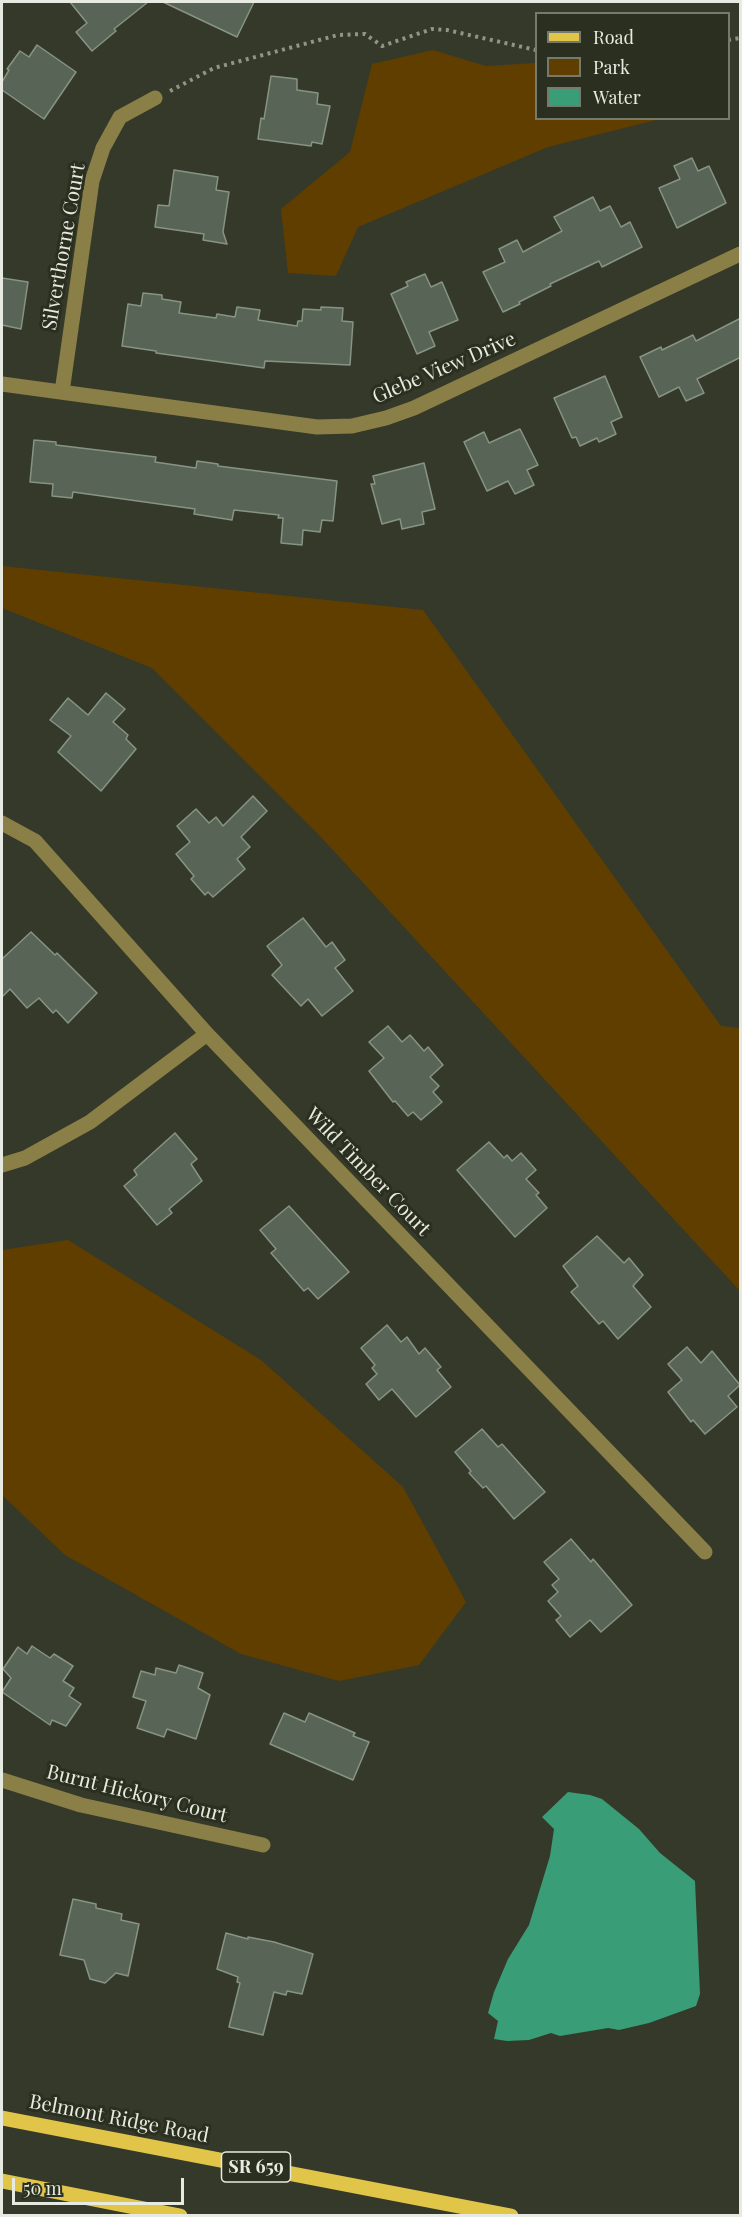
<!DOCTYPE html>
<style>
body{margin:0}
#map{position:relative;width:742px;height:2217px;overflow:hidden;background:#353929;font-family:"Playfair Display",serif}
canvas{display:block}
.frame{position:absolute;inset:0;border:3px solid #e7eae0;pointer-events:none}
.legend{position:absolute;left:535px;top:12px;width:195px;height:108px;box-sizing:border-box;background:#2b2f1f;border:2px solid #767a6c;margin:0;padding:8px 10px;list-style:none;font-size:18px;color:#e7eae0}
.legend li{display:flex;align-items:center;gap:12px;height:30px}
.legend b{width:30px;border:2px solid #767a6c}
.scale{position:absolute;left:12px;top:2178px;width:172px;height:27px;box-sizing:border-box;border:3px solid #e7eae0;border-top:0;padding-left:8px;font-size:18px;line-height:21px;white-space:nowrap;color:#e7eae0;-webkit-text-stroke:4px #2b2f1f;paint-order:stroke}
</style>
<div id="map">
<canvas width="742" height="2217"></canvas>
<div class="frame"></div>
<ul class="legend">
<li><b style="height:8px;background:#e1c548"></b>Road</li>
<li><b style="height:16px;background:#603e00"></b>Park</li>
<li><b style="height:16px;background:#399d77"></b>Water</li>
</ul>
<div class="scale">50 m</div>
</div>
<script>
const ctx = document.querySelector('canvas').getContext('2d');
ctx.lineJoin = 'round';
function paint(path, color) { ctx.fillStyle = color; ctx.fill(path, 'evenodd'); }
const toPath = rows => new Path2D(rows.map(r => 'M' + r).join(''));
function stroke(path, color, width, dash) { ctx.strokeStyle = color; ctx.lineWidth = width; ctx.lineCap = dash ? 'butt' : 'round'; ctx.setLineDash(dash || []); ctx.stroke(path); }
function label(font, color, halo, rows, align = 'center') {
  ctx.font = font + ' "Playfair Display",serif'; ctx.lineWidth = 6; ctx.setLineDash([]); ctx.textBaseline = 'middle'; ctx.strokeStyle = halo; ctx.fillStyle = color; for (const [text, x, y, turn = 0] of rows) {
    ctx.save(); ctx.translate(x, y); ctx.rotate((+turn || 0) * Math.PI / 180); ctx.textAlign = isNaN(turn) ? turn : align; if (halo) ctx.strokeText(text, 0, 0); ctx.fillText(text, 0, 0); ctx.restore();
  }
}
const green = toPath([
 [433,50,486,66,536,63,536,118,660,119,548,147,358,227,336,276,288,273,281,209,350,152,372,64],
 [2,566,423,610,721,1026,740,1028,740,1291,319,835,152,668,2,608],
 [68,1240,261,1360,403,1487,466,1602,419,1665,339,1681,241,1654,65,1555,2,1495,2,1250]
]);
const water = toPath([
 [568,1792,590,1795,602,1799,639,1829,660,1853,695,1881,700,1994,696,2006,649,2023,619,2030,608,2028,560,2036,551,2033,529,2040,507,2041,494,2039,498,2021,488,2013,494,1992,508,1959,529,1925,550,1856,554,1829,542,1817]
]);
const building = toPath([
 [70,2,148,2,114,29,116,31,92,51,76,32,87,23,70,2],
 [163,2,254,2,237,37,163,2],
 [37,45,76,72,44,119,2,90,2,82,9,70,7,69,20,51,29,57,37,45],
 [271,76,297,79,297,90,318,93,317,104,330,106,322,144,312,142,311,146,258,139,261,118,264,119,271,76],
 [692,158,698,171,709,166,726,203,677,228,659,188,680,179,674,166,692,158],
 [174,170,218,177,216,190,229,192,223,232,227,244,203,240,204,234,155,227,158,205,169,206,174,170],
 [593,197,600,211,610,206,621,227,630,222,642,247,602,267,599,261,550,284,551,286,519,302,520,304,503,312,483,272,505,262,499,249,517,240,523,252,562,231,554,217,593,197],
 [425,274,431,287,442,282,458,320,429,332,435,346,417,354,391,294,408,286,406,282,425,274],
 [2,278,28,282,21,329,2,325,2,278],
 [143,293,162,295,162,299,181,302,179,313,216,318,217,314,235,317,237,307,260,310,258,320,297,326,298,321,302,321,303,309,321,310,321,307,343,308,342,321,353,322,350,365,265,361,264,368,156,353,156,351,122,346,128,304,141,306,143,293],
 [741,318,741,357,697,379,704,393,686,401,679,387,659,397,640,357,661,347,662,350,693,335,696,341,741,318],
 [605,376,622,417,611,422,616,434,599,442,597,438,580,446,576,437,572,438,554,398,605,376],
 [520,429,538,465,527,470,534,485,515,494,508,481,487,491,464,442,484,432,489,443,520,429],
 [34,440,56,442,56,445,156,457,155,462,196,468,197,461,218,464,218,466,337,481,333,521,322,520,320,532,303,530,302,545,281,543,283,518,278,518,279,515,234,510,232,520,194,514,195,509,73,492,72,498,52,496,53,484,30,482,34,440],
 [424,463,435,509,422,512,424,524,402,529,400,519,382,524,371,484,375,484,373,476,424,463],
 [106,693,125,709,113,722,128,735,126,739,136,749,101,791,58,752,71,736,50,720,68,698,88,715,106,693],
 [253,796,267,811,241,837,250,847,237,859,245,869,213,897,208,892,205,895,191,879,194,876,176,854,190,842,177,826,196,809,209,823,216,817,223,826,253,796],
 [303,918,326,947,332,942,345,960,335,968,353,991,322,1016,308,999,301,1006,272,975,282,965,267,946,303,918],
 [31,932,55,955,57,953,97,993,68,1023,56,1010,53,1013,39,998,27,1008,10,989,2,997,2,959,31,932],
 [388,1026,402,1042,410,1035,424,1051,428,1047,443,1065,430,1077,439,1086,433,1092,442,1102,421,1120,413,1112,408,1116,395,1101,393,1102,369,1071,384,1058,369,1042,388,1026],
 [175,1133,197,1159,191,1164,202,1181,169,1209,172,1213,157,1225,124,1186,137,1175,134,1170,175,1133],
 [489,1142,504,1158,507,1155,512,1161,521,1153,536,1170,526,1179,539,1193,536,1195,547,1208,515,1237,457,1170,489,1142],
 [289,1206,349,1272,318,1299,308,1288,304,1291,271,1253,276,1249,260,1230,289,1206],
 [597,1236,624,1263,629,1258,643,1275,633,1286,651,1307,618,1339,603,1321,599,1324,571,1292,578,1286,563,1266,597,1236],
 [387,1325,401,1342,407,1337,419,1354,425,1348,441,1367,437,1370,451,1387,416,1417,392,1389,379,1400,366,1384,377,1374,372,1368,375,1365,361,1348,387,1325],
 [687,1347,701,1363,712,1351,740,1385,728,1396,737,1407,705,1434,693,1420,691,1422,668,1392,682,1380,668,1364,687,1347],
 [482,1429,498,1447,502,1444,545,1492,514,1519,486,1486,483,1488,469,1473,471,1471,455,1452,482,1429],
 [571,1539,591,1562,593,1559,632,1605,601,1632,590,1620,570,1637,556,1620,561,1616,548,1601,558,1592,552,1585,559,1579,544,1562,571,1539],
 [32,1646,50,1658,54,1654,73,1666,63,1681,74,1688,69,1696,81,1704,66,1726,52,1720,50,1725,2,1692,11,1678,3,1669,18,1647,27,1654,32,1646],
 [179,1665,203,1673,198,1688,210,1695,196,1739,167,1729,164,1737,137,1728,146,1701,133,1697,141,1671,155,1675,156,1668,176,1673,179,1665],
 [284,1713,305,1722,309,1713,355,1733,353,1736,369,1742,353,1780,270,1744,284,1713],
 [73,1899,96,1904,96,1908,122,1914,121,1920,139,1924,128,1976,116,1973,105,1983,90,1979,84,1960,60,1955,73,1899],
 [226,1933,248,1939,248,1937,274,1942,313,1954,302,1994,287,1991,286,1995,274,1992,263,2035,229,2027,240,1983,237,1982,238,1977,217,1969,226,1933]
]);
const path = toPath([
 [728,40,740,38],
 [170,91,214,68,338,35,365,34,382,46,432,29,447,30,536,50]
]);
const minor = toPath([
 [2,384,317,427,352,426,386,418,414,408,740,254],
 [62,392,92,181,103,148,120,117,155,98],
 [2,823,35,841,207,1034,705,1552],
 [2,1165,25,1158,90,1122,207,1034],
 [2,1780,81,1805,263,1845]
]);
const major = toPath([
 [2,2118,511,2216],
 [2,2181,180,2216]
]);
const shields = [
 [256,2167,69]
];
const shieldNames = [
 ["SR 659",256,2167]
];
const streetNames = [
 ["Silverthorne Court",64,247,-80],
 ["Glebe View Drive",444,368,-23],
 ["Wild Timber Court",368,1172,46],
 ["Burnt Hickory Court",137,1794,14],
 ["Belmont Ridge Road",119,2119,11]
];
paint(green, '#603e00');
paint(water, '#399d77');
paint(building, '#586556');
stroke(building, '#879485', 1.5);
stroke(path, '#919588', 4, [3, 4.5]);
stroke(minor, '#8b7f48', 15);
stroke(major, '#e1c548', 15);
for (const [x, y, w] of shields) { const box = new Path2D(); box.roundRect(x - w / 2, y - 15, w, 30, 4.5); ctx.fillStyle = '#2b2f1f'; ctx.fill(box); stroke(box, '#e7eae0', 1.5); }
label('bold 18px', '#e7eae0', null, shieldNames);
label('20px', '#e7eae0', '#2b2f1f', streetNames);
</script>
